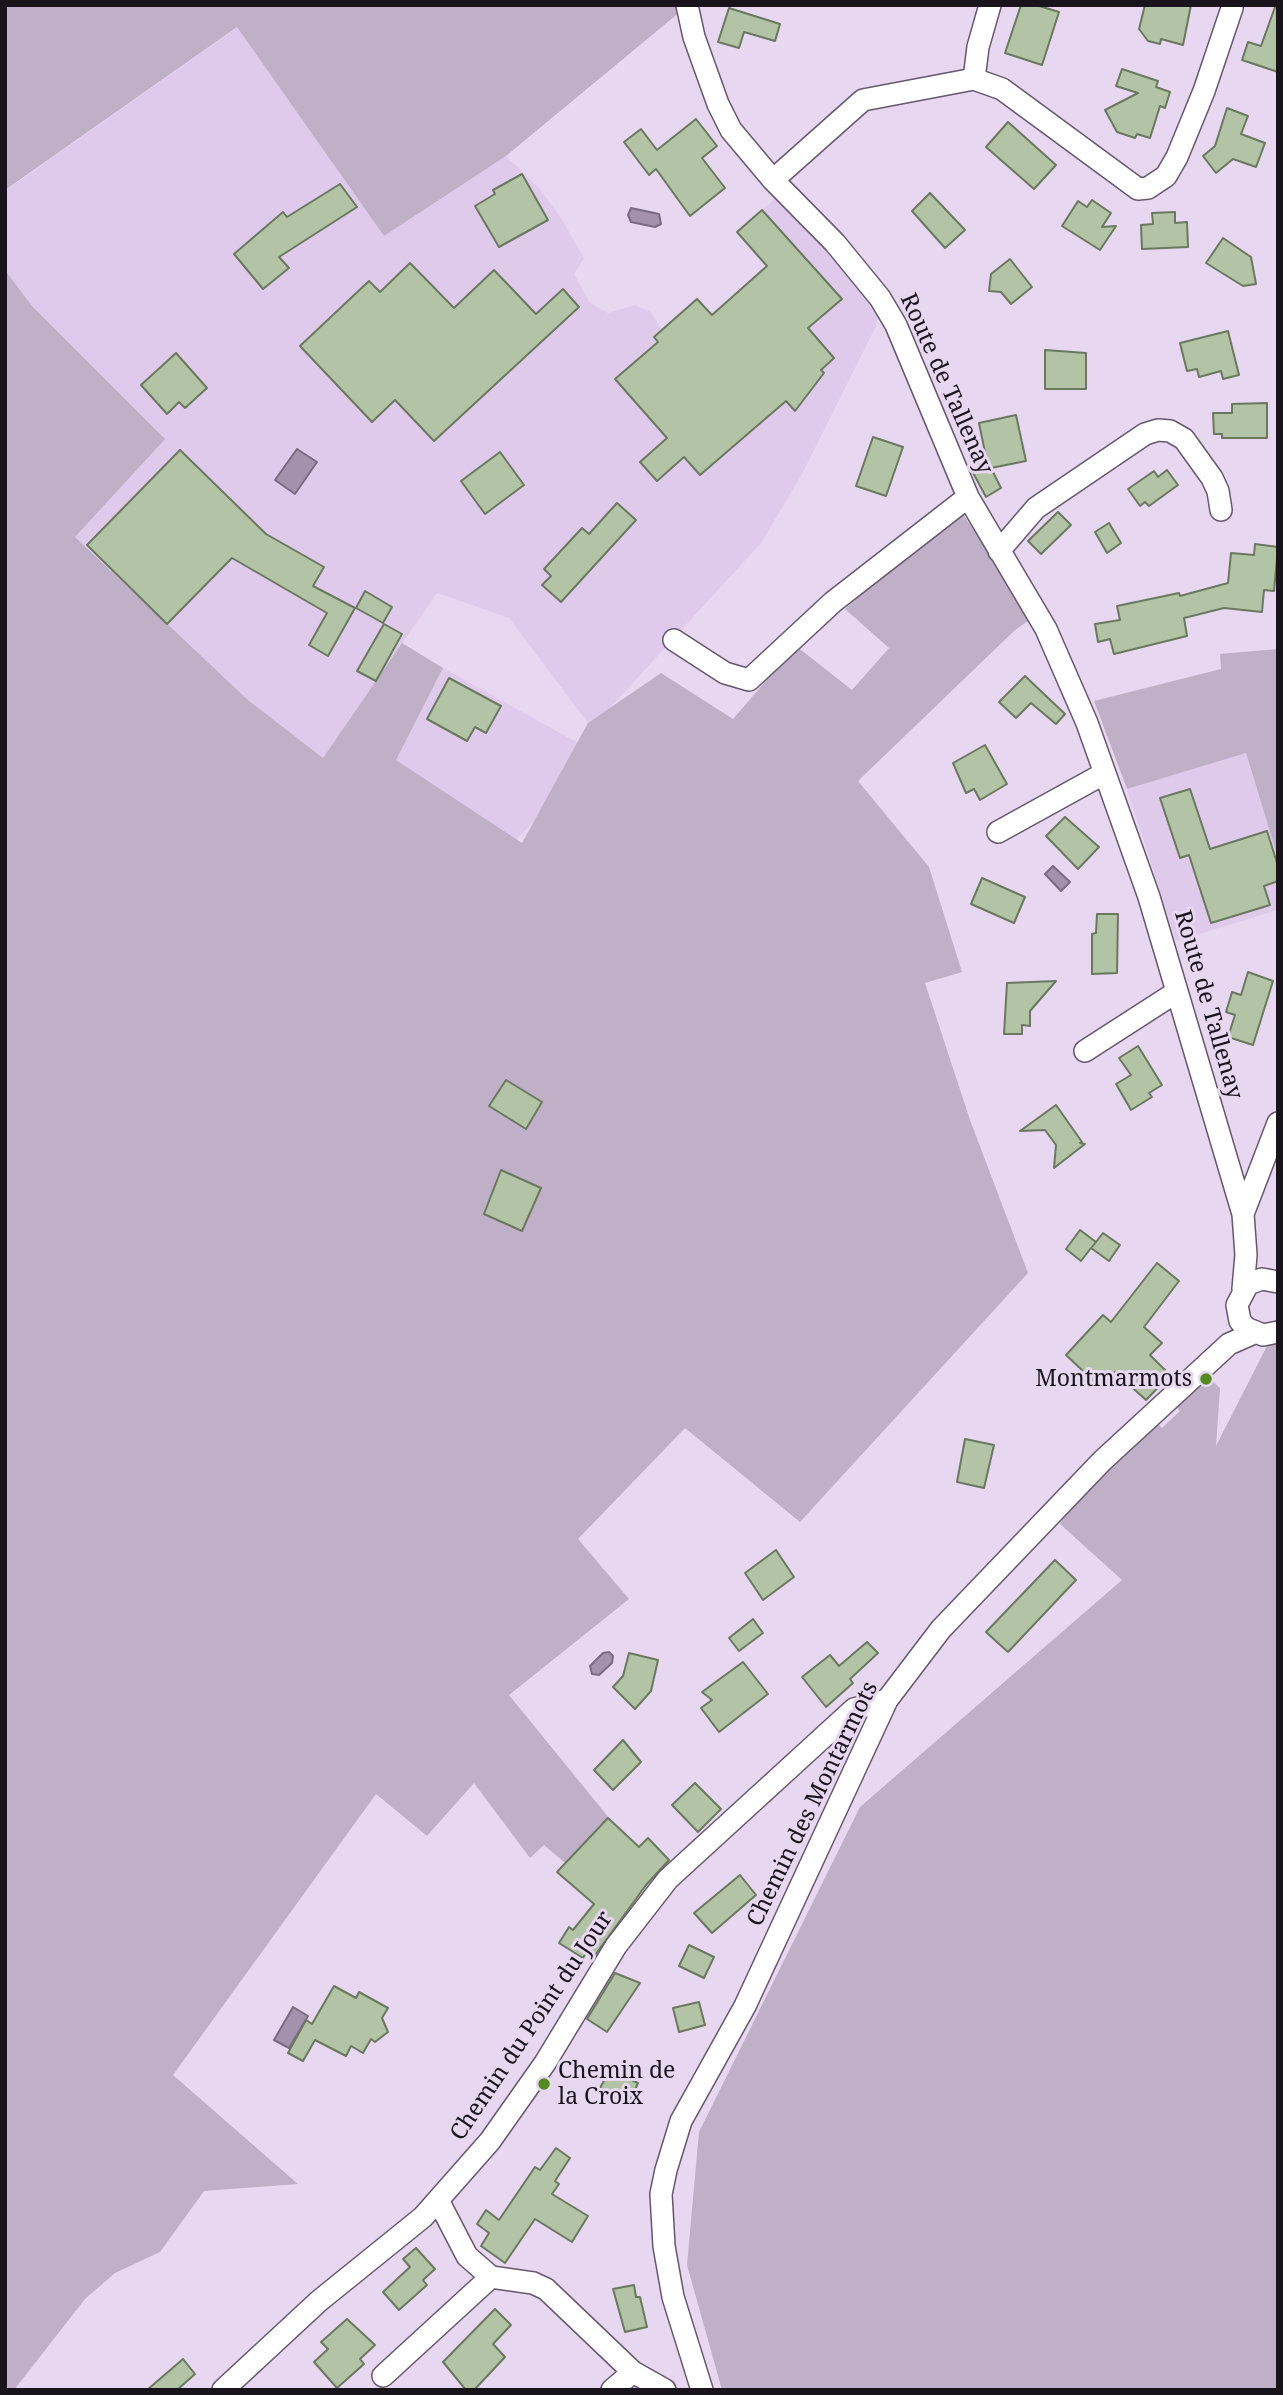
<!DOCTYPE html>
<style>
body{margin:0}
#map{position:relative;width:1283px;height:2395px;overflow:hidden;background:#e8d7f1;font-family:"Noto Serif",serif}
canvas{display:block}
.frame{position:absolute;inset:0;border:7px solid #19131c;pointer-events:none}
</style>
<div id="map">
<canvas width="1283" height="2395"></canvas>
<div class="frame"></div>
</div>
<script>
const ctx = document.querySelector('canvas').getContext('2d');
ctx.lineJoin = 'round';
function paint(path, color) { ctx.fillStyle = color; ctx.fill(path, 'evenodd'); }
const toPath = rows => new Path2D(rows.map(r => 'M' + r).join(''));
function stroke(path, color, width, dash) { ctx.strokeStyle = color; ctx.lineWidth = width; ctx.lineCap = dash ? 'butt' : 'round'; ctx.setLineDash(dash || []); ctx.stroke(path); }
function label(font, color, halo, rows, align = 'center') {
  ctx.font = font + ' "Noto Serif",serif'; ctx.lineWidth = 6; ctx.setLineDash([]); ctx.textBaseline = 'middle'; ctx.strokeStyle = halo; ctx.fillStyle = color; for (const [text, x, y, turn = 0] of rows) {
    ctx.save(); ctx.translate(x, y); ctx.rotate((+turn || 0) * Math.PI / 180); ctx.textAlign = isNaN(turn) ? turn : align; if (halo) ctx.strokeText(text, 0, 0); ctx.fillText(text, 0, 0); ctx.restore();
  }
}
const built = toPath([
 [238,27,384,236,506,156,539,188,561,218,584,258,574,274,590,303,608,313,635,305,651,312,661,329,697,297,712,315,766,265,737,232,778,196,864,292,878,313,876,326,802,474,761,543,609,709,588,723,509,618,437,593,323,758,248,700,74,536,32,306,5,270,5,191],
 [443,668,580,744,543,811,516,840,396,760],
 [1246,753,1278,858,1278,910,1176,941,1127,789]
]);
const green = toPath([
 [5,5,680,5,681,11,506,156,384,236,237,27,5,190],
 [5,270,32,306,165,439,75,537,248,700,323,758,402,643,443,668,396,760,522,843,588,723,661,673,733,719,796,646,852,690,889,648,845,609,910,552,962,513,1033,617,1014,631,858,781,929,867,962,972,925,983,970,1120,1028,1273,800,1522,685,1428,578,1539,629,1599,509,1695,609,1818,565,1863,544,1845,530,1858,474,1783,427,1836,376,1794,173,2075,298,2184,204,2191,160,2252,115,2273,85,2299,14,2390,5,2390],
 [1278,649,1278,858,1246,753,1127,789,1094,701,1221,669,1220,654],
 [1278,1342,1278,2390,722,2390,687,2265,699,2132,860,1807,1122,1580,1060,1524,1068,1511,1157,1423,1162,1428,1180,1411,1176,1407,1206,1375,1220,1388,1216,1446,1267,1346]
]);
const water = toPath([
 [631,208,659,214,661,224,655,227,631,222,628,215,631,208],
 [297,449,317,462,295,494,275,480,297,449],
 [1053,866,1070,882,1061,891,1045,874,1053,866],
 [609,1652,613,1656,612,1663,599,1675,592,1674,590,1666,603,1653,609,1652],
 [293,2007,308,2016,289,2048,274,2040,293,2007]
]);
const building = toPath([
 [1021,5,1036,5,1059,12,1042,65,1005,53,1021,5],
 [1145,5,1191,5,1183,45,1161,39,1160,44,1148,41,1139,29,1145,5],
 [1275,7,1278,7,1278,72,1242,60,1248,42,1261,46,1275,7],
 [729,8,780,24,775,41,744,32,739,48,718,42,729,8],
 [1122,69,1158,81,1156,87,1170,92,1165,108,1160,106,1150,138,1137,134,1135,138,1117,132,1105,110,1138,93,1116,86,1122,69],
 [1227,108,1248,116,1241,134,1265,143,1256,167,1233,159,1216,173,1203,156,1215,146,1227,108],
 [696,119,717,146,702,158,725,188,690,216,656,169,649,175,624,142,641,129,657,150,696,119],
 [1008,122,1056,165,1034,189,986,147,1008,122],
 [522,174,548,220,499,247,475,206,495,194,493,190,522,174],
 [340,184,357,207,279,257,289,268,263,289,234,254,283,212,287,217,340,184],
 [930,193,965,230,945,248,912,211,930,193],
 [1092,200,1111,213,1102,227,1116,226,1100,250,1062,226,1078,201,1087,207,1092,200],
 [762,210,842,299,808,328,834,358,821,370,824,373,795,411,786,401,700,475,684,457,657,481,640,462,667,438,615,379,658,342,654,337,697,299,712,315,767,266,737,232,762,210],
 [1175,212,1175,223,1187,222,1188,247,1142,249,1141,225,1153,224,1152,213,1175,212],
 [1223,238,1251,257,1256,284,1243,286,1206,263,1223,238],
 [1010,259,1032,287,1011,304,1001,292,989,291,991,274,1010,259],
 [410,263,454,308,494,270,536,314,563,289,579,307,434,441,395,400,372,422,300,346,369,281,380,292,410,263],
 [1228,331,1239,375,1223,379,1221,371,1199,377,1197,369,1187,371,1180,343,1228,331],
 [1045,350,1086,353,1086,389,1045,389,1045,350],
 [176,353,207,388,185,408,179,402,167,414,141,385,176,353],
 [1267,403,1267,438,1222,438,1222,434,1214,434,1213,413,1232,413,1232,404,1267,403],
 [1016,415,1026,461,991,468,1001,488,986,497,970,467,986,459,987,462,979,423,1016,415],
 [873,437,903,447,886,496,856,486,873,437],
 [180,450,266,534,324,567,313,586,355,608,328,656,309,645,327,613,232,558,167,624,87,545,180,450],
 [500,452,524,485,485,514,461,481,500,452],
 [1167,470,1178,485,1149,506,1145,502,1140,506,1128,489,1154,471,1158,477,1167,470],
 [617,503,636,520,561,602,542,585,551,576,544,569,582,528,589,534,617,503],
 [1058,512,1071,525,1041,554,1028,541,1058,512],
 [1109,523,1121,543,1107,553,1095,532,1109,523],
 [1255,544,1278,547,1274,591,1264,590,1262,612,1224,608,1184,618,1187,636,1114,654,1110,639,1098,642,1095,624,1120,620,1117,606,1179,593,1180,596,1228,583,1231,553,1254,555,1255,544],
 [365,591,392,607,383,623,356,608,365,591],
 [384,624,402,634,376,681,357,671,384,624],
 [1025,676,1065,714,1056,724,1031,703,1016,718,999,702,1025,676],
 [449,678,501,706,486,733,475,727,467,741,427,719,449,678],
 [985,745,1007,784,980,800,974,789,966,793,953,763,985,745],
 [1190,789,1210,849,1267,831,1278,866,1278,881,1264,886,1270,905,1211,923,1189,855,1180,858,1160,798,1190,789],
 [1065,817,1099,847,1078,869,1046,836,1065,817],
 [982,878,1025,897,1014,923,971,904,982,878],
 [1097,914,1118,914,1117,973,1092,974,1092,934,1096,933,1097,914],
 [1248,972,1273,981,1253,1045,1228,1037,1235,1015,1226,1012,1232,992,1241,995,1248,972],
 [1056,981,1030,1011,1030,1026,1022,1025,1022,1034,1004,1034,1007,983,1056,981],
 [1138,1046,1162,1085,1149,1093,1152,1097,1131,1110,1116,1084,1131,1075,1119,1058,1138,1046],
 [506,1080,542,1102,526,1129,489,1106,506,1080],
 [1056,1105,1082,1142,1080,1143,1085,1144,1054,1168,1056,1145,1045,1130,1020,1131,1056,1105],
 [501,1170,541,1188,522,1231,484,1214,501,1170],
 [1080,1230,1096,1242,1092,1247,1103,1233,1120,1245,1109,1261,1091,1248,1081,1261,1066,1249,1080,1230],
 [1157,1263,1179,1281,1144,1327,1162,1343,1150,1355,1170,1375,1146,1400,1115,1372,1101,1388,1066,1355,1103,1315,1111,1322,1157,1263],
 [965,1439,994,1445,984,1488,957,1482,965,1439],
 [776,1550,794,1577,763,1600,745,1573,776,1550],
 [1055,1560,1076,1580,1008,1652,986,1632,1055,1560],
 [753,1619,763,1633,739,1651,729,1638,753,1619],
 [867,1642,878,1653,850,1679,853,1683,826,1707,802,1677,830,1655,839,1666,867,1642],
 [629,1653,658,1660,651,1691,635,1709,613,1687,623,1676,629,1653],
 [743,1662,768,1694,719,1732,701,1708,712,1700,702,1692,743,1662],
 [623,1740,641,1762,613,1790,594,1770,623,1740],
 [695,1783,721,1809,698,1832,672,1805,695,1783],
 [608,1818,639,1847,648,1838,669,1860,646,1885,593,1958,586,1953,583,1958,559,1943,569,1927,573,1930,594,1904,557,1872,608,1818],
 [740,1875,756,1895,712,1933,694,1913,740,1875],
 [689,1945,714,1957,704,1978,679,1966,689,1945],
 [615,1973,640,1983,607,2032,587,2019,615,1973],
 [334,1986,356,1998,359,1992,388,2008,382,2018,388,2032,375,2042,371,2039,363,2053,351,2046,346,2056,315,2040,303,2061,288,2053,306,2020,312,2024,334,1986],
 [699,2002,705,2025,679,2032,673,2008,699,2002],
 [610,2070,638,2083,629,2103,600,2088,610,2070],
 [556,2148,570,2158,555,2181,559,2184,552,2194,588,2216,572,2242,535,2219,505,2263,481,2246,489,2233,477,2224,486,2210,499,2220,535,2167,540,2170,556,2148],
 [416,2248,435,2269,423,2280,427,2285,399,2310,383,2292,410,2267,403,2259,416,2248],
 [634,2285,636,2297,640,2297,647,2327,625,2332,613,2289,634,2285],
 [495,2309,511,2325,493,2344,505,2357,475,2389,466,2390,443,2362,495,2309],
 [347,2319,375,2345,360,2359,364,2364,337,2388,314,2362,328,2349,321,2342,347,2319],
 [183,2359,195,2374,177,2390,147,2390,183,2359]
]);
const minor = toPath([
 [687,5,694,37,718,104,731,130,773,180,835,243,880,298,896,325,968,497,1046,629,1087,723,1149,897,1243,1214,1246,1255,1243,1289],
 [974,79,1002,89,1138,189,1148,188,1166,176,1177,157,1204,91,1232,8],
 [974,79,978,47,990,5],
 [773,180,863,100,974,79],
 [999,551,1036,508,1145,434,1158,430,1170,431,1184,439,1212,478,1218,491,1221,510],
 [674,640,725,673,749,680,833,602,968,497],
 [998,832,1105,773],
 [1085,1051,1175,993],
 [1243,1214,1278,1123],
 [1278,1282,1262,1279,1248,1284,1237,1305,1240,1321,1246,1328,1263,1335,1278,1332],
 [438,2200,467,2256,491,2277,533,2283,546,2289,633,2372,665,2390],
 [383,2376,491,2277],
 [223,2390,319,2301,423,2217,490,2141,545,2063,616,1946,668,1879,854,1709,887,1700],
 [612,2390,633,2372],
 [702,2390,673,2297,664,2246,661,2194,666,2170,681,2121,745,2006,887,1700,941,1629,1102,1461,1229,1344,1254,1333]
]);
const markers = [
 [1206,1379,7,"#558922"],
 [544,2084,7,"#558922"]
];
const streetNames = [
 ["Route de Tallenay",946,384,66],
 ["Route de Tallenay",1208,1005,74],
 ["Chemin des Montarmots",813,1804,-64],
 ["Chemin du Point du Jour",532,2026,-56]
];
const poiNames = [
 ["Montmarmots",1192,1379],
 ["Chemin de",558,2071,"left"],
 ["la Croix",558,2097,"left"]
];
paint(built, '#e0caeb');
paint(green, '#bfafc7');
paint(water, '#a491ae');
stroke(water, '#7a6b82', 2);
paint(building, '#b2c4a5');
stroke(building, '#6a7860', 2);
stroke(minor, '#66576d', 24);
stroke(minor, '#fff', 21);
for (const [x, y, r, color] of markers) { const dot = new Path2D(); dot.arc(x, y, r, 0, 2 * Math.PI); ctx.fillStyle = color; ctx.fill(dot); stroke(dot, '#e8d7f1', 2.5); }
label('23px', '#19131c', '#e8d7f1', streetNames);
label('23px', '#19131c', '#e8d7f1', poiNames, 'right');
</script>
